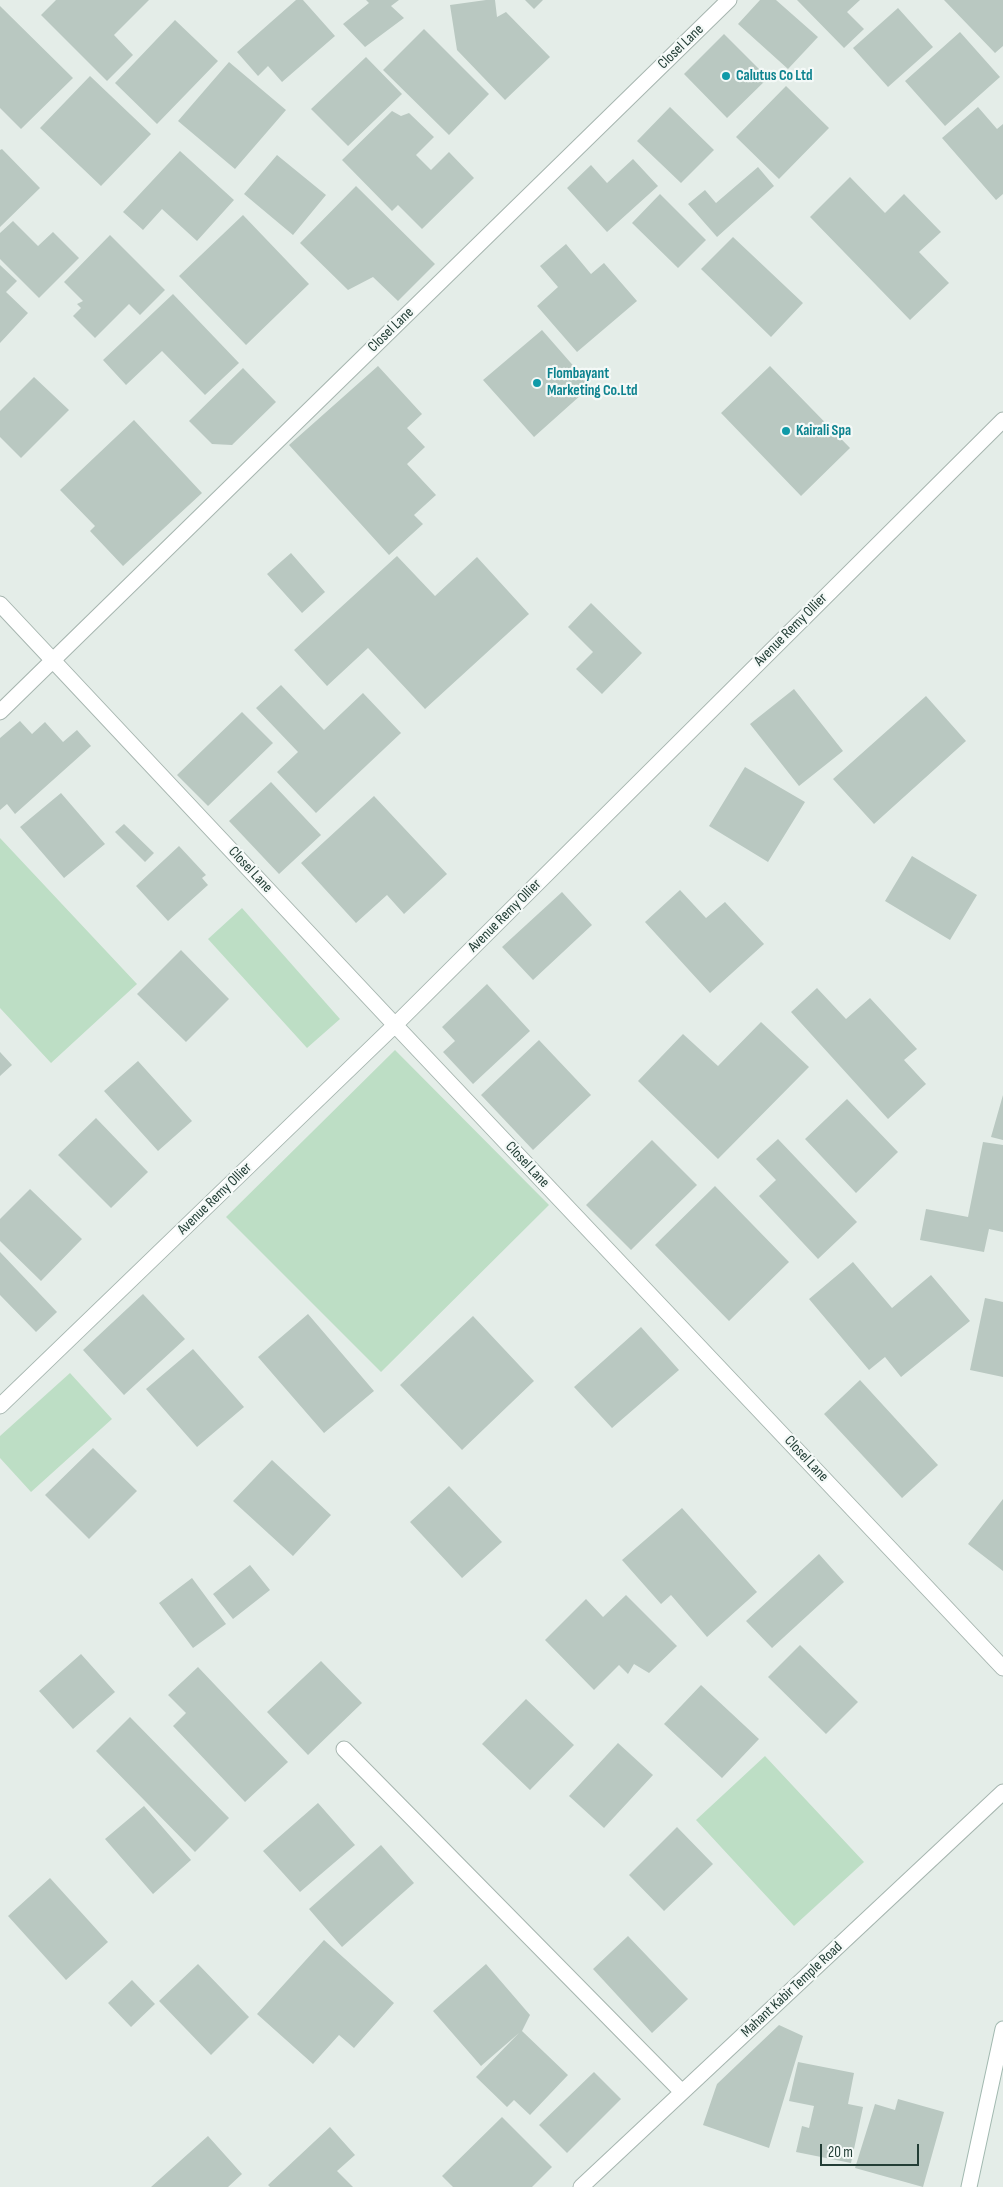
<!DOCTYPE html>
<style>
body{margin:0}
#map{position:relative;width:1003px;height:2187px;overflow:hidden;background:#e4ede8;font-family:"Sofia Sans Condensed",sans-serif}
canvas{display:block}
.scale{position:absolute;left:820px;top:2144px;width:99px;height:22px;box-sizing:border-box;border:2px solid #233e36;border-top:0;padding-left:6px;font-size:15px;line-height:18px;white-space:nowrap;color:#233e36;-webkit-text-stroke:4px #f4f9f7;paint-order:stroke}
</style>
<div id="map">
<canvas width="1003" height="2187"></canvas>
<div class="scale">20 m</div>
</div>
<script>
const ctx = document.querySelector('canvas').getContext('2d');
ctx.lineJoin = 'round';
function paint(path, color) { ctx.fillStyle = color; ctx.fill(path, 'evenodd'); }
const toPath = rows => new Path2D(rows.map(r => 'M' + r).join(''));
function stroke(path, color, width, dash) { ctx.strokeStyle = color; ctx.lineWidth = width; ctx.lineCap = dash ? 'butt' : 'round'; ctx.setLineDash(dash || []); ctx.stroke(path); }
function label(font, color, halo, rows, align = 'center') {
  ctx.font = font + ' "Sofia Sans Condensed",sans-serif'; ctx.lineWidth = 4.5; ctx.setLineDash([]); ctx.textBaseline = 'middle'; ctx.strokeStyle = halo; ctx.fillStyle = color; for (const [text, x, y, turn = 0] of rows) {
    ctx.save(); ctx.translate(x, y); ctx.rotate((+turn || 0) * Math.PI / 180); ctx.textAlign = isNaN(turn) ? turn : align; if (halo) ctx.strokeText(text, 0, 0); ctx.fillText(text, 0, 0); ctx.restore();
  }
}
const green = toPath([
 [0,838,137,984,51,1063,0,1008],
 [242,908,340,1019,307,1048,208,939],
 [395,1050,549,1205,381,1372,226,1217],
 [70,1373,112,1419,31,1492,0,1458,0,1436],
 [765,1756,864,1862,794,1926,696,1820]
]);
const building = toPath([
 [56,0,149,0,114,35,133,55,107,81,41,15],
 [296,0,303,0,335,36,282,82,268,66,258,76,237,52],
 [366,0,399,0,391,6,404,18,365,47,343,24,369,3],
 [486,0,495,0,497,17,506,12,550,57,505,100,457,50,450,5],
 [525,0,543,0,534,9],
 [760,0,776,0,818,37,788,69,738,24],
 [797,0,860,0,847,12,864,29,844,48],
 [944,0,1003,0,1003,46,995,53],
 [0,6,73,78,21,129,0,108],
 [898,8,933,47,888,87,853,48],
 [175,20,218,61,157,124,115,83],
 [424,29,489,94,449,135,383,70],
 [960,32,1000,77,945,126,905,81],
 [724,34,768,78,727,118,684,74],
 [366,57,402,94,348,146,311,109],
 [229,62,286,110,235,169,178,121],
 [90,76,151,134,101,186,40,128],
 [786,86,829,128,779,179,736,137],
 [670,107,714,150,681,183,637,141],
 [978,107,997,129,1003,124,1003,194,996,200,942,138],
 [392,111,401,116,409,113,434,137,416,155,431,170,449,152,474,178,422,229,398,205,392,211,342,160],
 [2,149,40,188,0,227,0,150],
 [180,151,234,200,197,241,162,209,143,230,123,212],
 [277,155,326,195,293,235,244,194],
 [633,159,658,186,607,232,567,188,591,165,607,183],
 [758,167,774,186,717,237,688,204,705,190,716,203],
 [850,177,885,213,904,194,941,232,919,252,949,283,910,320,810,217],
 [356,186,435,264,398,301,373,277,348,290,300,243],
 [660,194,706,240,678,268,632,223],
 [243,215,309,284,246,345,179,276],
 [13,221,38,246,53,232,79,258,39,298,0,259,0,233],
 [110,235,165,290,140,315,129,304,95,338,73,316,81,308,77,304,83,301,64,282],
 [733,237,803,303,771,337,701,269],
 [566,244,591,274,604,263,637,301,577,352,537,306,558,287,540,266],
 [0,265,17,281,6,292,28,313,0,343],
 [173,294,239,363,205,395,162,351,126,385,103,360],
 [542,330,591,386,534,437,483,380],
 [378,366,422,414,407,428,425,447,407,464,436,495,414,515,423,524,389,555,289,445],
 [770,366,850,448,801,496,721,413],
 [243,368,276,402,232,445,212,444,189,421],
 [34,377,69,410,21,458,0,437,0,411],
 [134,420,202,493,123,566,90,531,95,526,60,490],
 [291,553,325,592,302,613,267,574],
 [397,556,435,596,477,557,529,614,425,709,368,648,327,686,294,650],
 [591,603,642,653,602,694,576,669,593,652,568,627],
 [281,685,324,730,363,693,401,733,316,813,277,772,298,752,256,708],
 [794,689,843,751,799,786,750,724],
 [926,696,966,741,874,824,833,779],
 [242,712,273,743,208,806,177,775],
 [20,721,32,734,45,722,63,742,77,730,91,746,15,814,7,804,0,810,0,738],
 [745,767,805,802,768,862,709,826],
 [271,782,321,835,279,874,229,821],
 [61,793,105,844,64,878,20,827],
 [374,796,447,874,404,914,387,895,356,923,301,863],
 [124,824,154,853,145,862,115,832],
 [179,846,206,875,202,878,208,885,168,921,136,886],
 [912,856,977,895,950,940,885,901],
 [680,890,706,918,725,902,764,944,710,993,645,922],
 [562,892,592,925,533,980,502,947],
 [181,950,229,999,186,1042,137,994],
 [487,984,530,1031,473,1084,443,1052,455,1041,442,1027],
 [817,988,846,1019,870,998,917,1049,904,1060,926,1084,888,1119,791,1012],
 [761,1022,809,1067,718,1159,638,1081,683,1034,718,1066],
 [539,1040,591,1095,533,1150,481,1095],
 [0,1052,12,1065,0,1076],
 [138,1061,192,1121,158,1151,104,1091],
 [1003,1095,1003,1140,991,1137],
 [847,1099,898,1152,856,1193,805,1139],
 [96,1118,148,1172,111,1208,58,1155],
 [778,1139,857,1222,818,1259,759,1196,776,1180,756,1159],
 [652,1140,697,1185,631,1250,586,1205],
 [983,1142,1003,1145,1003,1232,989,1229,984,1252,920,1240,926,1209,968,1217],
 [715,1186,789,1262,729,1321,655,1245],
 [30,1189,82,1239,41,1281,0,1241,0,1219],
 [0,1252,57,1312,36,1332,0,1295],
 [853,1262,892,1308,931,1275,970,1321,901,1377,885,1357,869,1370,809,1299],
 [143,1294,185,1339,124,1395,83,1350],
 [985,1298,1003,1302,1003,1377,970,1370],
 [308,1314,374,1391,324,1433,258,1357],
 [473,1316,534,1381,462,1450,400,1385],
 [641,1327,679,1370,612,1428,574,1387],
 [193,1349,244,1407,197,1447,146,1389],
 [860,1380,938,1465,902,1498,824,1414],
 [93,1448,137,1491,89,1539,45,1495],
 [272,1460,331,1515,293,1556,233,1501],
 [449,1486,502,1542,462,1578,410,1522],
 [1003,1499,1003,1571,968,1544],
 [682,1508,757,1592,707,1637,671,1595,661,1604,622,1560],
 [819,1554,844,1582,772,1648,746,1621],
 [250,1565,270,1590,233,1619,213,1594],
 [192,1578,226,1624,193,1648,159,1603],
 [626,1595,677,1646,649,1673,634,1664,628,1674,619,1665,594,1690,545,1640,586,1599,603,1617],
 [800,1645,858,1702,826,1734,768,1677],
 [81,1654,115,1692,73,1729,39,1691],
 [321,1661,362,1703,308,1755,267,1712],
 [198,1667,288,1762,245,1802,173,1726,186,1713,168,1695],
 [701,1685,759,1739,722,1778,664,1724],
 [526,1699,574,1745,530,1790,482,1744],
 [130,1717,229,1818,195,1852,96,1751],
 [618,1743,653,1775,604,1828,569,1796],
 [318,1803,355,1845,300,1892,263,1851],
 [144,1806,191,1860,153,1894,105,1839],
 [677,1827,713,1864,664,1911,629,1875],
 [381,1845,414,1883,342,1947,309,1909],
 [50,1878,108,1942,66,1980,8,1916],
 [628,1936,688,1999,652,2033,593,1969],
 [324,1940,394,2003,354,2048,339,2035,313,2064,257,2014],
 [198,1964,249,2017,211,2055,159,2001],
 [486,1964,530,2015,522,2031,568,2075,530,2115,514,2100,507,2107,476,2077,519,2033,481,2066,433,2011],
 [132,1980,155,2004,131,2027,108,2003],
 [779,2025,803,2036,769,2148,703,2125,717,2084],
 [798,2062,854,2073,848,2104,863,2107,851,2163,796,2152,802,2126,809,2128,814,2106,789,2101],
 [594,2072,621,2099,567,2153,539,2125],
 [898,2099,944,2112,923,2187,855,2168,875,2104,895,2110],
 [502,2117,552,2167,532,2187,453,2187,442,2176],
 [330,2127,355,2155,337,2171,353,2187,270,2187,268,2185],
 [208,2136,242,2174,228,2187,151,2187]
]);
const street = toPath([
 [0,604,395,1025,1003,1668],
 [0,712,729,0],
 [0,1406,395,1025,1003,420],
 [344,1749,682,2092],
 [581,2187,1003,1792]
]);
const secondary = toPath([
 [969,2187,1003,2029]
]);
const markers = [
 [726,76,5,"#0f9aa8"],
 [537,383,5,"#0f9aa8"],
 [786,431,5,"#0f9aa8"]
];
const streetNames = [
 ["Closel Lane",681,47,-44],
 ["Closel Lane",391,330,-44],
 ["Avenue Remy Ollier",791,630,-45],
 ["Closel Lane",250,870,47],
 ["Avenue Remy Ollier",505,916,-45],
 ["Closel Lane",527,1165,47],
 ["Avenue Remy Ollier",215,1199,-44],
 ["Closel Lane",806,1459,47],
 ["Mahant Kabir Temple Road",792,1990,-43]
];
const cultureNames = [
 ["Calutus Co Ltd",736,76],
 ["Flombayant",547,374],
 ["Marketing Co.Ltd",547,391],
 ["Kairali Spa",796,431]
];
paint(green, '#bddec5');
paint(building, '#b9c8c1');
stroke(street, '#a6b5af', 17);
stroke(secondary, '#a2b9b0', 17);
stroke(street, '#fff', 15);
stroke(secondary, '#fff', 15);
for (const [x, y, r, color] of markers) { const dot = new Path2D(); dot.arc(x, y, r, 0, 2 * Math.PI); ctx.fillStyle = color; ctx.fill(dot); stroke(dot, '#f4f9f7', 2); }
label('15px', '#233e36', '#f4f9f7', streetNames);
label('bold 15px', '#0d838f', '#f4f9f7', cultureNames, 'left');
</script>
